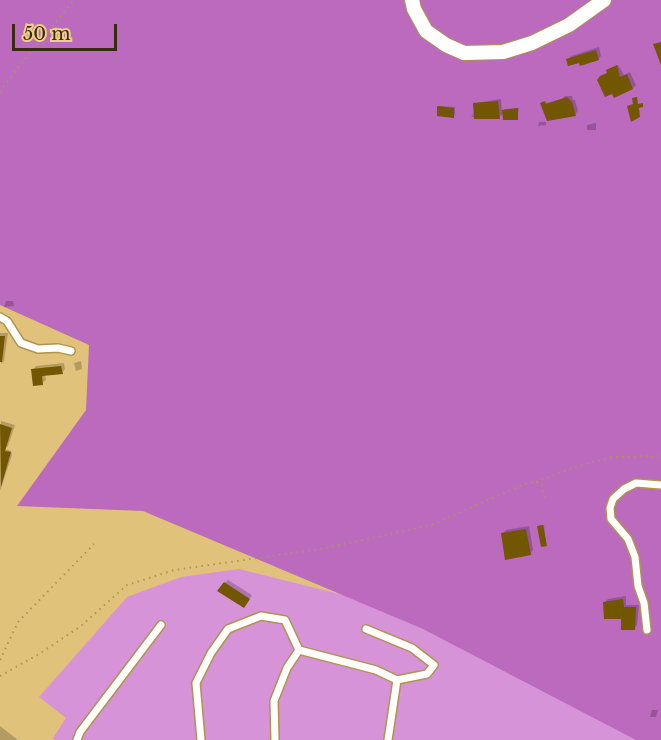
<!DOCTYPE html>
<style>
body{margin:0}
#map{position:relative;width:661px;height:740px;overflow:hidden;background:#e1c27b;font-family:"Libre Baskerville",serif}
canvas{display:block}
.scale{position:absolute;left:12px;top:24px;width:105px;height:27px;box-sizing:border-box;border:3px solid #382b0d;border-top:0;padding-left:8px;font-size:18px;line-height:21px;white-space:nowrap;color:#382b0d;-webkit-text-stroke:4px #eecf87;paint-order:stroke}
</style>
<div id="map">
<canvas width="661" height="740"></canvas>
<div class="scale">50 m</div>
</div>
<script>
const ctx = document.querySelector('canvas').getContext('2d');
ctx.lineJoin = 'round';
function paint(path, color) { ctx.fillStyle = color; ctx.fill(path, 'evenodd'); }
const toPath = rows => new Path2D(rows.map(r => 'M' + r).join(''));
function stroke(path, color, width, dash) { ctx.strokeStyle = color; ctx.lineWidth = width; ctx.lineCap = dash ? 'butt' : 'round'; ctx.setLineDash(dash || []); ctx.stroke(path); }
const green = toPath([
 [239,569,661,674,661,740,55,740,53,738,66,718,39,697,127,597,181,577]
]);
const forest = toPath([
 [0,0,661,0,661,740,636,740,423,629,143,511,17,506,86,410,89,345,0,305]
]);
const shadow = toPath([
 [599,47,601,56,598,59,580,61,568,60,571,56],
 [618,65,624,75,630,72,636,85,633,88,601,77,608,72,609,69],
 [565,96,572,96,573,100,575,100,578,111,575,114,543,106,546,103,562,99],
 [501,99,502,112,505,109,519,108,517,118,504,113,499,117,471,117,474,114,476,103],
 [440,106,455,107,455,115,454,116,439,107],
 [539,122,546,122,546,125,538,126],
 [596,123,596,130,587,130,587,125],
 [6,301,13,301,14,306,4,307],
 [0,333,8,333,4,361,1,364],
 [81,361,82,369,76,371,74,363],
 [64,363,65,369,62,373,45,375,46,380,42,383,33,370,36,366],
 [1,421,15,425,8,446,5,449,11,451,12,455,0,491],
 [540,525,544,525,546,544,539,527],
 [529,526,533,550,530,554,502,534,506,530],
 [228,580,252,595,247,603,225,583],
 [626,596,626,605,639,605,637,625,634,628,604,603,608,599],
 [652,710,658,710,656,717,650,717],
 [0,726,18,740,0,740]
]);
const building = toPath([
 [661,42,661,65,653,44],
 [596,50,599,60,580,66,579,63,568,66,566,59],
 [617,65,620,77,627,74,633,89,614,98,612,94,605,97,597,80,600,76,607,73,606,70],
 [567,97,572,102,576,116,547,121,540,103,545,101,546,104],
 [637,97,638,104,643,103,643,107,639,108,640,117,631,122,627,106,633,104,632,98],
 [498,101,500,119,474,119,473,103],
 [437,106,454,108,454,118,437,116],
 [518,108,518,120,503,120,502,110],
 [0,336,5,336,2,362,0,362],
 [61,366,63,374,42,376,43,385,33,386,31,369],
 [0,424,12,428,5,451,11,452,1,487],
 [543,525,547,546,541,547,537,526],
 [526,529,531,555,505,560,501,533],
 [224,582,250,599,244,608,217,591],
 [623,599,624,607,636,607,635,630,621,630,621,619,604,619,603,602]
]);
const path = toPath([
 [0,92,16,70,74,0],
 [536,482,575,467,613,457,661,456],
 [0,660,18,622,94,544],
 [0,676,39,654,81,626,127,585,174,570,321,549,431,525,527,483,536,482,542,484,545,497]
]);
const service = toPath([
 [0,317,7,321,21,343,38,349,58,348,71,351],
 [366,629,412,648,434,665,427,674,397,680,388,740],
 [647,630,644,603,638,586,635,557,628,539,611,519,610,508,613,499,624,489,636,483,661,485],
 [77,740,80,732,161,625],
 [201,740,196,683,211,653,228,629,261,616,285,620,299,650],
 [275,740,274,701,287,668,299,650,376,670,397,680]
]);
const minor = toPath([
 [412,0,414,9,426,31,446,45,464,53,503,52,532,43,569,25,604,0]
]);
paint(green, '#d793d8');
paint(forest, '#bc6abe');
paint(shadow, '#0003');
paint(building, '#725600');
stroke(service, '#b1934c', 10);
stroke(minor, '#b1934c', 16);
stroke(path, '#ae945a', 2, [1.5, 4.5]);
stroke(service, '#fff', 7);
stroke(minor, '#fff', 14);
</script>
